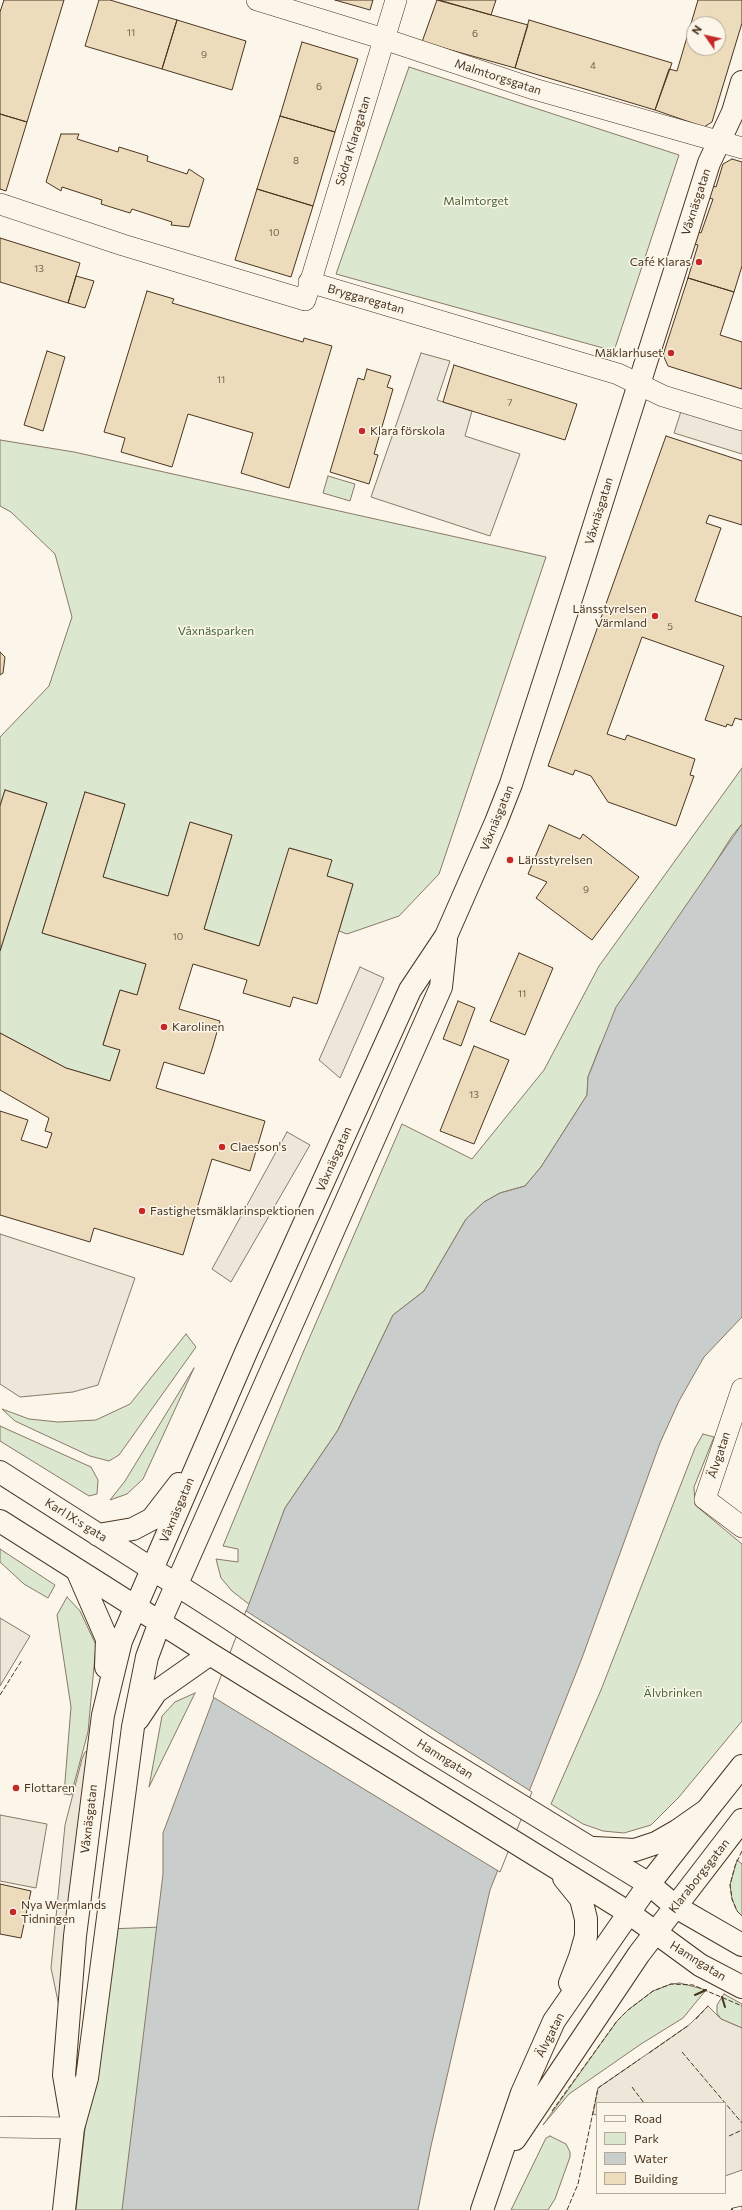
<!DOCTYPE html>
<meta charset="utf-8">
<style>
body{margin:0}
#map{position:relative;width:742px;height:2210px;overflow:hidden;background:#fbf6e9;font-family:Commissioner,sans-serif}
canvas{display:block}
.legend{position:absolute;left:596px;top:2102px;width:130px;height:92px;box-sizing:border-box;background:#fbf6e9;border:1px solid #b4a999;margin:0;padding:5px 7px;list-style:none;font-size:12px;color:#4a3520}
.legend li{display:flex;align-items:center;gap:8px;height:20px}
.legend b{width:20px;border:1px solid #b4a999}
.north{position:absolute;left:686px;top:16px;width:40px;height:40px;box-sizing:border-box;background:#fbf6e9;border:1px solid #b4a999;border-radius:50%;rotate:304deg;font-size:11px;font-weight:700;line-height:16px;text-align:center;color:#4a3520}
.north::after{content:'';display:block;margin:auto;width:14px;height:18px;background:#c62828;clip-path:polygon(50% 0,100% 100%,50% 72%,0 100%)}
</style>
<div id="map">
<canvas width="742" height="2210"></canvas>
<ul class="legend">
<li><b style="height:5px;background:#fbf6e9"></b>Road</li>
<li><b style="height:11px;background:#dce7d0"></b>Park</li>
<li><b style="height:11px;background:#c9cecd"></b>Water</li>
<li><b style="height:11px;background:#ecdcbc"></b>Building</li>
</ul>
<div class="north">N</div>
</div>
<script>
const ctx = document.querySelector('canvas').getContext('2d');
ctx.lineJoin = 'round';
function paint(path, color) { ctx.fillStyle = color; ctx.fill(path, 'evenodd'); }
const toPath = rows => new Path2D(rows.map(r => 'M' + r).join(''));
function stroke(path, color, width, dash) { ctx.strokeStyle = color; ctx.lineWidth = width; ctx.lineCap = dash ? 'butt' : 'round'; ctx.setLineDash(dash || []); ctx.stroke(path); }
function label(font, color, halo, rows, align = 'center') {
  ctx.font = font + ' Commissioner,sans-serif'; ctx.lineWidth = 3; ctx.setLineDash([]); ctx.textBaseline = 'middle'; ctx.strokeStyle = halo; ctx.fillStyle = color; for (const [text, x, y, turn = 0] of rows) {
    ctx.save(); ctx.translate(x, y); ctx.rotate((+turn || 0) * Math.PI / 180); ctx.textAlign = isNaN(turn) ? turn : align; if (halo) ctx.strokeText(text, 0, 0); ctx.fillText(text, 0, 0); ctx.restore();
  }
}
const green = toPath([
 [409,67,679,155,614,351,336,274,409,67],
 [0,440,74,452,546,557,439,874,399,916,347,934,339,931,353,884,327,876,331,860,290,848,259,946,204,929,232,835,190,822,168,896,103,877,125,804,85,792,42,933,146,964,137,995,120,990,103,1044,120,1050,110,1081,66,1068,0,1033,0,951,47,803,5,790,0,806,0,737,49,686,72,617,55,554,11,512,0,506,0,440],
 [328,476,355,484,350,501,323,493,328,476],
 [742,768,742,824,732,836,600,1046,588,1077,587,1095,541,1167,525,1186,500,1193,484,1202,466,1219,424,1291,393,1315,338,1430,285,1508,250,1605,232,1591,221,1578,216,1559,238,1562,238,1549,223,1546,302,1355,402,1124,472,1159,544,1070,599,966,742,768],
 [186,1334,196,1347,119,1455,109,1461,90,1456,15,1421,2,1409,29,1419,58,1422,96,1420,130,1404,186,1334],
 [194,1368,143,1479,127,1494,110,1500,125,1481,194,1368],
 [0,1426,91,1467,98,1480,97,1494,89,1496,0,1441,0,1426],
 [703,1434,714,1437,694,1487,695,1505,742,1544,742,1721,679,1797,651,1825,624,1833,603,1831,583,1824,551,1804,601,1690,695,1448,703,1434],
 [0,1549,55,1585,48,1598,24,1584,0,1562,0,1549],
 [67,1597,80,1611,96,1645,88,1732,71,1795,64,1794,71,1707,57,1615,67,1597],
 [195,1693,149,1787,162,1716,175,1702,195,1693],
 [737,1860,742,1864,742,1916,737,1911,732,1899,730,1885,737,1860],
 [162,1927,130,2210,76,2210,107,1929,162,1927],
 [680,1983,706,1990,683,2018,641,2044,569,2094,543,2125,617,2021,628,2010,653,1991,671,1984,680,1983],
 [724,1994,742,2004,742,2028,721,2019,717,2013,717,2005,724,1994],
 [550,2136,566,2144,570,2152,570,2157,555,2199,548,2210,511,2210,546,2138,550,2136]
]);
const parking = toPath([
 [421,353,450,361,437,400,472,411,465,436,520,454,490,536,371,497,421,353],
 [684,402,742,420,742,454,674,433,684,402],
 [360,967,384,978,340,1078,319,1060,360,967],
 [287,1132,310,1145,231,1282,212,1269,287,1132],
 [0,1234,135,1278,98,1385,73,1392,20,1397,0,1384,0,1234],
 [0,1618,30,1636,0,1686,0,1618],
 [88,1751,60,2011,51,1968,65,1825,82,1759,85,1752,88,1751],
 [0,1815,47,1824,36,1888,0,1881,0,1815],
 [708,2006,721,2019,742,2028,742,2170,725,2176,725,2103,597,2103,597,2115,593,2114,598,2088,689,2025,708,2006]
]);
const water = toPath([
 [742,824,742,1317,704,1357,679,1401,660,1443,582,1658,490,1890,431,2146,418,2210,122,2210,163,1874,163,1833,285,1508,338,1430,393,1315,424,1291,466,1219,484,1202,500,1193,525,1186,541,1167,587,1095,588,1077,616,1007,742,824]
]);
const pier = toPath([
 [246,1611,532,1792,500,1872,213,1697,246,1611]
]);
const building = toPath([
 [4,0,64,0,27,122,0,114,0,12,4,0],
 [99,0,110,0,177,20,162,69,85,46,99,0],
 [335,0,373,0,370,10,335,0],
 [437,0,528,25,515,68,422,42,437,0],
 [439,0,496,0,491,15,439,0],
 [698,0,742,0,742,23,712,122,704,127,655,110,669,69,677,71,698,0],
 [694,24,718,24,718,48,694,48,694,24],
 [177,20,246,41,232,90,162,69,177,20],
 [529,20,672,63,655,110,515,68,529,20],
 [302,42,358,59,335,132,280,116,302,42],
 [0,114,27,122,6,191,0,189,0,114],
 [280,116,335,132,313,206,257,189,280,116],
 [61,134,79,134,77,139,118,152,119,147,148,156,147,161,187,174,189,169,204,179,189,227,171,225,172,222,132,209,130,213,101,204,102,200,62,187,61,191,46,182,61,134],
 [732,159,742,162,742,266,734,292,688,278,698,245,694,244,698,232,701,233,713,199,709,198,713,186,716,187,723,164,732,159],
 [257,189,313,206,291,277,235,260,257,189],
 [0,238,80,263,68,303,0,282,0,238],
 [76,276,94,281,85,308,68,303,76,276],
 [688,278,734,292,720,335,742,342,742,389,668,366,663,355,688,278],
 [147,291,174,299,172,303,303,342,304,338,332,346,289,488,241,473,253,433,188,414,172,467,121,452,125,438,104,432,147,291],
 [47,351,65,357,43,431,24,425,47,351],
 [454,365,577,404,565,440,443,402,454,365],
 [367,369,391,376,387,387,393,389,374,454,378,455,369,484,330,472,358,378,364,380,367,369],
 [666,436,742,461,742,525,709,515,706,523,721,528,695,601,742,617,742,720,735,718,732,726,727,724,726,727,705,720,724,666,642,637,607,734,625,740,627,735,695,759,690,775,694,776,676,826,608,802,591,776,575,770,573,775,548,766,666,436],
 [0,652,5,657,3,673,0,675,0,652],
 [5,790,47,803,0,951,0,806,5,790],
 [85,792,125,804,103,877,168,896,190,822,232,835,204,929,259,946,289,848,332,860,327,876,353,884,317,1004,293,997,290,1007,243,993,247,980,193,964,179,1009,220,1021,213,1046,204,1074,164,1062,156,1088,265,1121,250,1171,212,1159,183,1255,94,1228,90,1242,0,1215,0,1111,28,1120,21,1140,47,1148,52,1133,45,1131,49,1118,0,1090,0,1033,66,1068,110,1081,120,1050,103,1045,120,990,137,995,146,964,42,933,85,792],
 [549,825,580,839,583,834,639,877,592,940,536,898,547,882,528,874,549,825],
 [519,953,553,968,525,1035,490,1021,519,953],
 [458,1001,475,1008,461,1046,443,1039,458,1001],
 [474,1046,509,1060,474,1144,440,1131,474,1046],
 [0,1884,31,1891,21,1938,0,1934,0,1884]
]);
const minor = toPath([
 [257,0,384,39,534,89,742,148],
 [0,204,123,245,305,300,396,0],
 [309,282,618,374,663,396,742,420],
 [742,1389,705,1499,742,1527],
 [0,2127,73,2128]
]);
const tertiary = toPath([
 [0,1472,224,1615,425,1747,649,1884,676,1907,742,1945],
 [0,1521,210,1654,597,1893,629,1913,700,1965,742,1987],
 [98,1535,133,1529,152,1519,179,1484],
 [77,1570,107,1639,106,1667],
 [138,1719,156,1692,210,1654],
 [594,1848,635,1850,656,1843,677,1831,707,1810,742,1766],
 [564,1878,581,1899,586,1919,586,1936,580,1957,570,1983],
 [73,2128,64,2075,75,1936,103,1715,121,1641,247,1350,410,990,446,936,496,822,511,784,578,577,709,163,733,112,742,82],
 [515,2139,639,1954,742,1820],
 [64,2210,73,2128,87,2078,133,1727,147,1657,160,1622,441,987,446,940],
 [482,2210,522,2093,554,2021,649,1884,707,1810]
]);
const rail = toPath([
 [733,2210,742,2208]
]);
const fence = toPath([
 [0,1695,22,1660],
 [742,1851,735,1866,730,1885,732,1899,737,1911,742,1916],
 [696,2019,708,2006],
 [682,2052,742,2123],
 [649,2053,689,2025],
 [632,2087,644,2103],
 [552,2111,617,2021,628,2010,653,1991,671,1984,693,1985,742,2006],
 [729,2136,742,2130],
 [567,2210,578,2184,598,2088,640,2059]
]);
const wall = toPath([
 [695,1995,706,1990],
 [722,1997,725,2007]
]);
const markers = [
 [699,262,4,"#c62828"],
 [671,353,4,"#c62828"],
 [362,431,4,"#c62828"],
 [655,616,4,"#c62828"],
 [510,860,4,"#c62828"],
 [164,1027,4,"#c62828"],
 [222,1147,4,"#c62828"],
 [142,1211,4,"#c62828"],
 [16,1788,4,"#c62828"],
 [13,1912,4,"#c62828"]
];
const numberNames = [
 ["11",131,33],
 ["6",475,34],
 ["9",204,55],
 ["4",593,66],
 ["6",319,87],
 ["8",296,161],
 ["10",274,233],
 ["13",39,269],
 ["11",221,380],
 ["7",510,403],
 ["5",670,627],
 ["9",586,890],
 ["10",178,937],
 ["11",522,994],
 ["13",474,1095]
];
const streetNames = [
 ["Malmtorgsgatan",498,77,18],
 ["Södra Klaragatan",353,141,-73],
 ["Våxnäsgatan",696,202,-72],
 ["Bryggaregatan",366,299,16],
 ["Våxnäsgatan",599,511,-73],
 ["Våxnäsgatan",497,818,-68],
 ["Våxnäsgatan",334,1159,-66],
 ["Älvgatan",719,1455,-72],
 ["Våxnäsgatan",177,1510,-67],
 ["Karl IX:s gata",76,1520,32],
 ["Hamngatan",445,1759,32],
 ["Våxnäsgatan",89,1819,-83],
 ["Klaraborgsgatan",699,1876,-52],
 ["Hamngatan",698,1961,32],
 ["Älvgatan",550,2035,-63]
];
const parkNames = [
 ["Malmtorget",476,201],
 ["Våxnäsparken",216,631],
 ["Älvbrinken",673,1693]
];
const poiNames = [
 ["Café Klaras",691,262,"right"],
 ["Mäklarhuset",663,353,"right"],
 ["Klara förskola",370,431],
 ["Länsstyrelsen",647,609,"right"],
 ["Värmland",647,623,"right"],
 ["Länsstyrelsen",518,860],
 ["Karolinen",172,1027],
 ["Claesson's",230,1147],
 ["Fastighetsmäklarinspektionen",150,1211],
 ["Flottaren",24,1788],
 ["Nya Wermlands",21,1905],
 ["Tidningen",21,1919]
];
paint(green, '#dce7d0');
stroke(green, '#887966', 1);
paint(parking, '#ede7d9');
stroke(parking, '#887966', 1);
paint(water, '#c9cecd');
stroke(water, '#887966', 1);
paint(pier, '#fbf6e9');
stroke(pier, '#887966', 1);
paint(building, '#ecdcbc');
stroke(building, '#4a3520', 1);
stroke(minor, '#4a3520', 22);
stroke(tertiary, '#4a3520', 24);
stroke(minor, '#fbf6e9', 21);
stroke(tertiary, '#fbf6e9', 22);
stroke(rail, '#4a3520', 4.5);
stroke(rail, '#fbf6e9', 3, [9]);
stroke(fence, '#4a3520', 1, [5, 2]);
stroke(wall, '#4a3520', 2);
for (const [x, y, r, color] of markers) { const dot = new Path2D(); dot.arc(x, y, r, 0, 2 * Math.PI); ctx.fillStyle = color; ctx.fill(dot); stroke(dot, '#fbf6e9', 1.5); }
label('10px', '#725f47', null, numberNames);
label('12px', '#4a3520', '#fbf6e9', streetNames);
label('12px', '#436837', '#fbf6e9', parkNames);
label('12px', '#4a3520', '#fbf6e9', poiNames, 'left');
</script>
